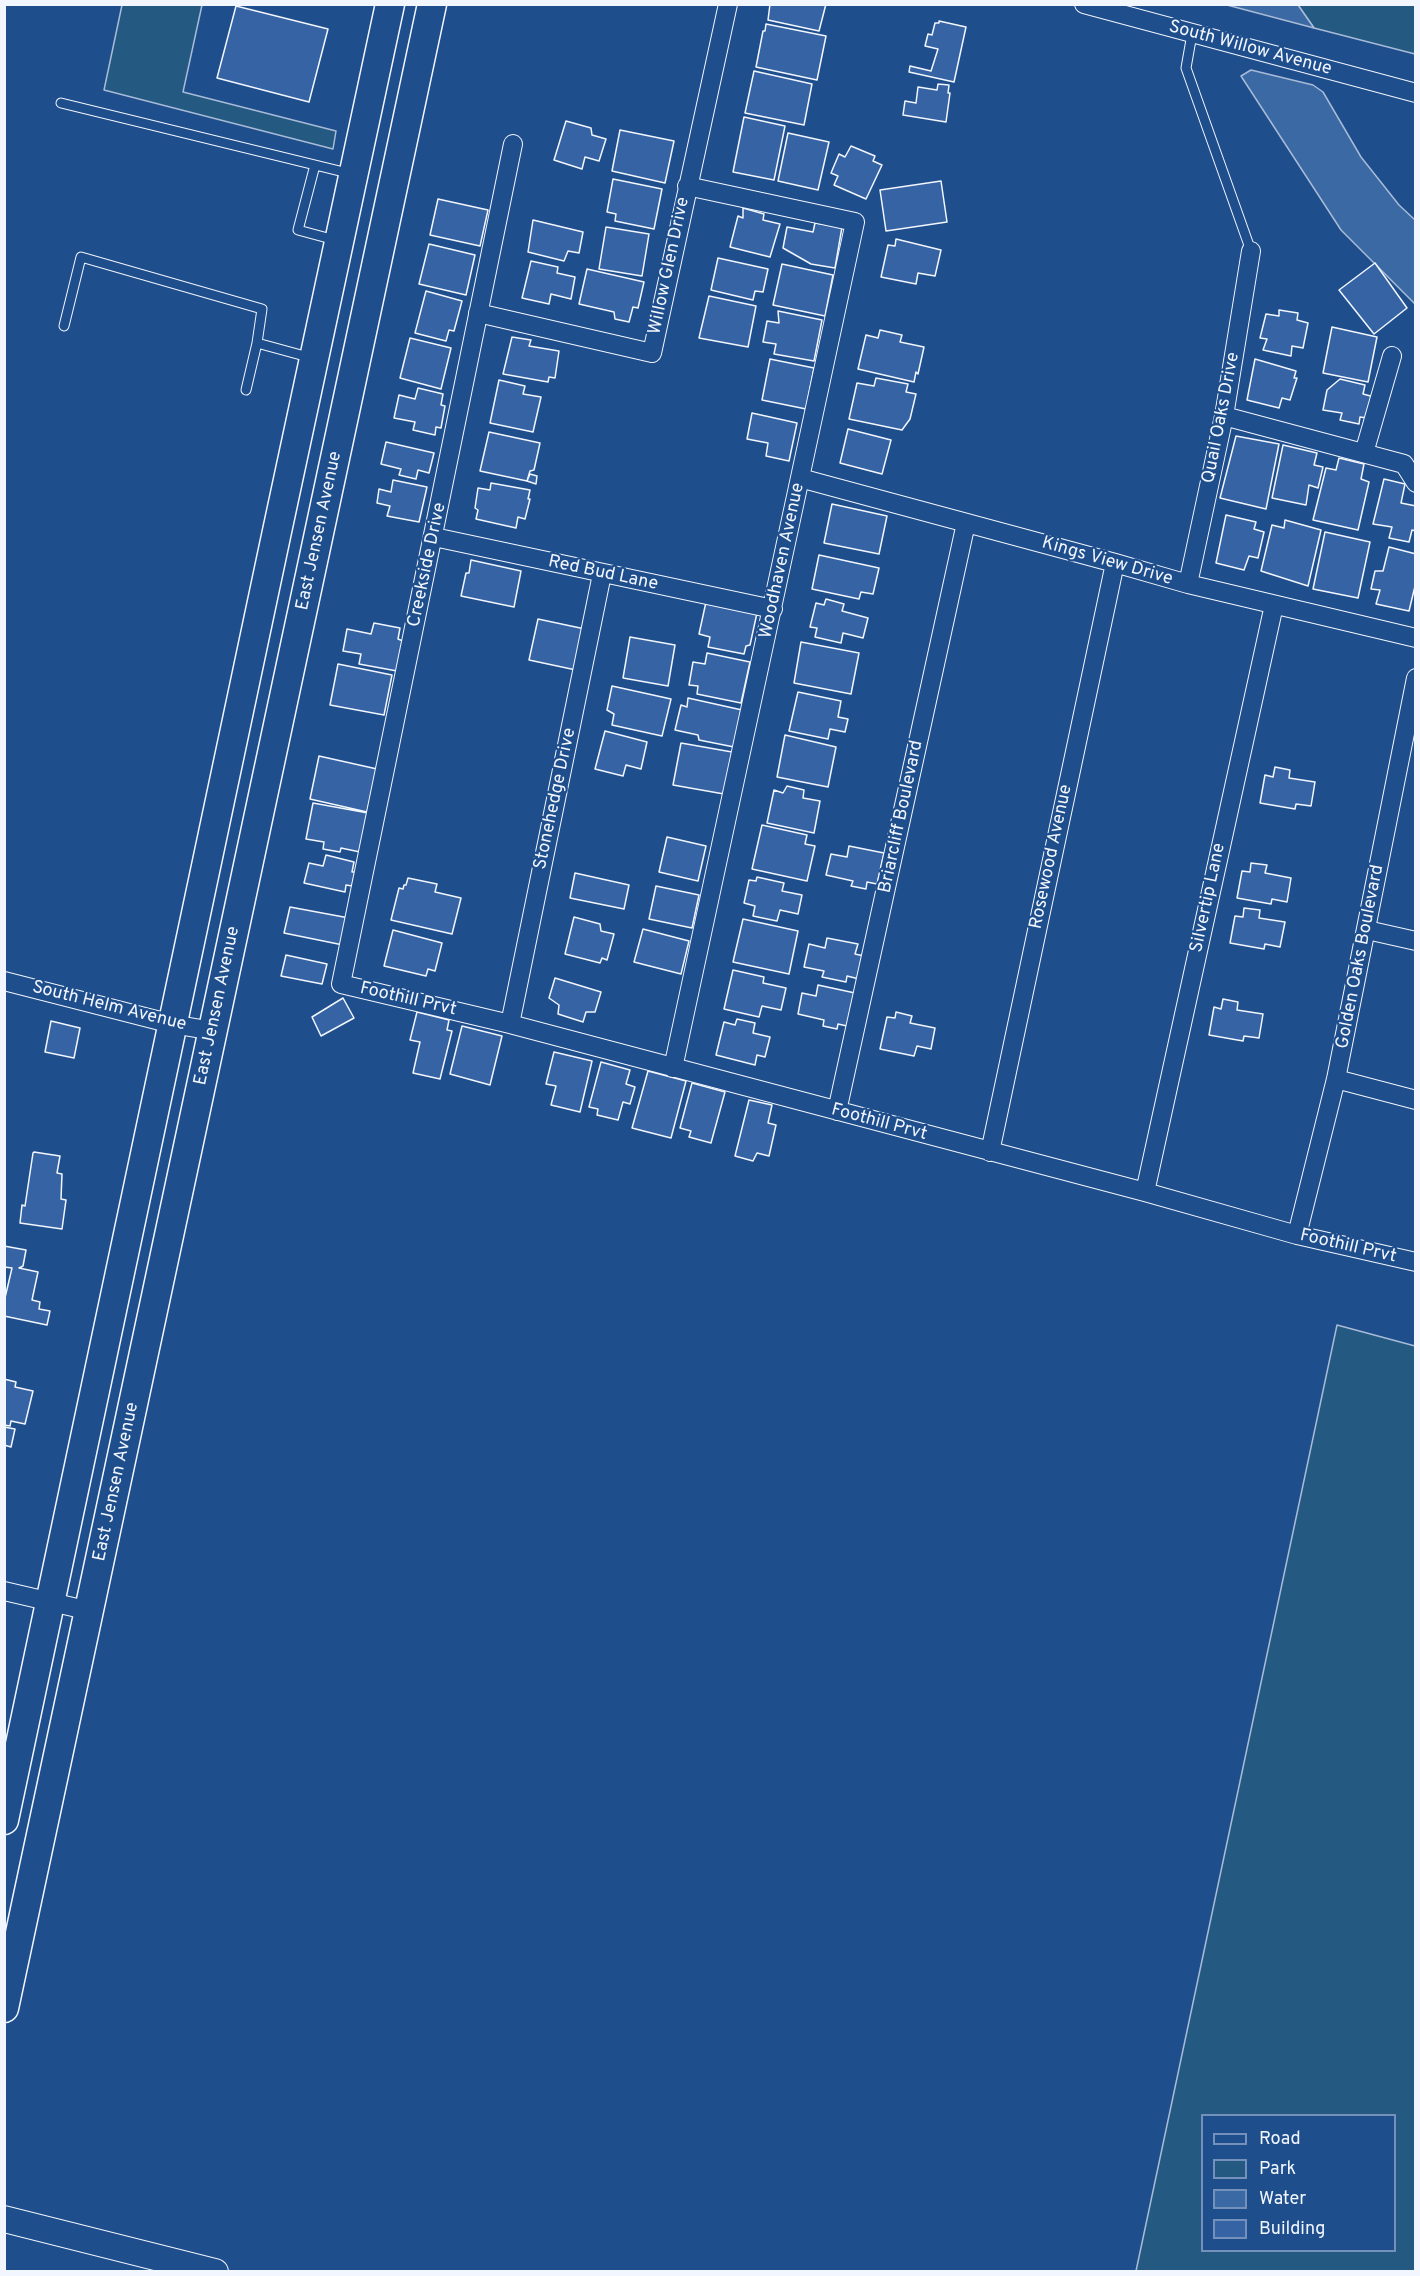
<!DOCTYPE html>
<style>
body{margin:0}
#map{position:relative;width:1420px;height:2276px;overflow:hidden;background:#1f4e8c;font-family:Overpass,sans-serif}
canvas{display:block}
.frame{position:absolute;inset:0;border:6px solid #f2f6ff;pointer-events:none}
.legend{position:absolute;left:1201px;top:2114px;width:195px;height:138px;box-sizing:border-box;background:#1f4e8c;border:2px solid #7391ba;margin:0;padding:8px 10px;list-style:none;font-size:18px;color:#f2f6ff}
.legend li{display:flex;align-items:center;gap:12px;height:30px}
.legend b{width:30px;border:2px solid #7391ba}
</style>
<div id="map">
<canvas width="1420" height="2276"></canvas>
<div class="frame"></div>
<ul class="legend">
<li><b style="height:8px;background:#1f4e8c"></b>Road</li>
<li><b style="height:16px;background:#245a82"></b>Park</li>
<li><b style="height:16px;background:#3b69a3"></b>Water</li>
<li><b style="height:16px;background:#3563a3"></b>Building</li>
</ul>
</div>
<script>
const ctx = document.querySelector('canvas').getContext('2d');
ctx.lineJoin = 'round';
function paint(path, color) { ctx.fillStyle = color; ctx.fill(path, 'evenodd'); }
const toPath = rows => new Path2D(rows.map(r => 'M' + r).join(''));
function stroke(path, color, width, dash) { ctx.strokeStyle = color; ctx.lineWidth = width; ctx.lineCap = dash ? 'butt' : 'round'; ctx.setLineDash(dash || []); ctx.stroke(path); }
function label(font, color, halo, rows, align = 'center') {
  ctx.font = font + ' Overpass,sans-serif'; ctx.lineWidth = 4.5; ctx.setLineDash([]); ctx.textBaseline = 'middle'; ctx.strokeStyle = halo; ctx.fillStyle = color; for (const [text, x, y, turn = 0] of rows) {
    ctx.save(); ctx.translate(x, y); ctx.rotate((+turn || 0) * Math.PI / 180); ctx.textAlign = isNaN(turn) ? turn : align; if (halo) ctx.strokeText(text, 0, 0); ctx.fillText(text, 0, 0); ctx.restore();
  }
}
const green = toPath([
 [122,5,202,5,183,92,336,131,333,149,104,90,122,5],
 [1298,5,1415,5,1415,54,1314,28,1298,5],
 [1337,1325,1415,1346,1415,2271,1136,2271,1337,1325],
 [1202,2116,1394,2116,1394,2250,1202,2250,1202,2116]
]);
const water = toPath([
 [1227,5,1298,5,1314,28,1227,5],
 [1251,70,1313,85,1323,92,1361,157,1399,205,1415,220,1415,304,1341,230,1241,76,1251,70]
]);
const building = toPath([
 [770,4,826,4,819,31,768,20,770,4],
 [236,6,328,29,309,102,217,78,236,6],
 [939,21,966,27,954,82,909,72,910,66,931,71,938,49,925,46,928,34,932,35,935,23,939,23,939,21],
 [766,24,826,36,817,80,756,67,763,31,765,31,766,24],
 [754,71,812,84,804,125,745,113,754,71],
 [938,84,949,85,948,93,950,93,946,122,903,115,905,101,916,103,918,87,937,90,938,84],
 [744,117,785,126,774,180,733,172,744,117],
 [566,121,591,128,592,135,606,139,599,161,585,157,582,169,554,160,566,121],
 [620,130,674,141,665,183,612,171,620,130],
 [788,133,829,142,818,190,778,181,788,133],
 [851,146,875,156,873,161,882,165,866,199,834,185,838,176,831,173,839,154,845,157,851,146],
 [613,179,662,189,654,229,615,221,616,214,607,212,613,179],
 [941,181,947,222,886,231,880,190,941,181],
 [438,199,488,210,480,246,430,235,438,199],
 [743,208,764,214,763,220,780,224,770,257,730,247,738,216,743,218,743,208],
 [533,220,583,232,579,253,568,251,564,261,528,252,533,220],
 [815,223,842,227,835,268,811,264,783,248,787,227,813,232,815,223],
 [606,227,649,234,642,276,599,269,606,227],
 [896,239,941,250,935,276,918,273,916,284,881,277,888,245,895,246,896,239],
 [429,244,475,255,466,295,419,284,429,244],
 [718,258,768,269,763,292,755,291,753,300,711,290,718,258],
 [531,261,558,267,557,273,575,277,571,299,551,294,549,304,522,298,531,261],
 [1375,263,1407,308,1374,334,1339,290,1375,263],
 [782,264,833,275,825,316,773,305,782,264],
 [587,269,644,282,638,308,633,307,629,322,615,319,614,312,579,304,587,269],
 [426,291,462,301,454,331,449,330,446,341,415,333,426,291],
 [709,296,756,306,748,347,699,338,709,296],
 [1279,310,1298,313,1297,320,1308,323,1303,348,1292,346,1291,356,1263,350,1267,339,1260,338,1266,314,1279,316,1279,310],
 [778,311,822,320,814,361,774,354,776,344,763,342,767,321,779,323,778,311],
 [1332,327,1377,337,1368,382,1323,373,1332,327],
 [880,330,902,335,900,342,924,347,918,374,916,372,914,382,858,369,866,335,878,338,880,330],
 [512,337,531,340,529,346,559,351,555,378,549,377,548,382,503,374,512,337],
 [410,338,451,348,441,389,400,378,410,338],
 [770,359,814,368,806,409,762,400,770,359],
 [1255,359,1296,371,1294,378,1297,378,1290,400,1282,398,1279,408,1247,400,1255,359],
 [876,378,908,384,906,392,916,394,910,419,902,430,849,419,857,383,874,386,876,378],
 [1340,379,1365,385,1363,394,1378,398,1374,419,1360,417,1359,424,1340,420,1342,413,1323,410,1327,390,1340,379],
 [499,380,525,386,523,394,541,397,533,432,490,423,499,380],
 [418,388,443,394,441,405,445,406,441,428,436,427,435,435,413,430,415,422,394,418,399,395,415,399,418,388],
 [752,413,797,423,789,461,766,456,768,443,747,439,752,413],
 [848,429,891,440,882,474,840,463,848,429],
 [489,432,540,443,534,470,530,471,527,481,480,471,489,432],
 [1236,436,1279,444,1266,509,1220,498,1236,436],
 [386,442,434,453,429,473,418,470,416,479,399,475,401,469,381,464,386,442],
 [1283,445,1317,453,1314,465,1323,467,1318,488,1309,485,1306,505,1272,498,1283,445],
 [1339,458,1364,464,1361,479,1369,482,1358,530,1313,520,1326,468,1336,470,1339,458],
 [530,474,537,476,536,484,527,481,530,474],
 [1384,479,1405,484,1401,503,1416,506,1416,531,1412,530,1409,542,1389,538,1392,527,1373,524,1384,479],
 [393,480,427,487,419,522,387,516,390,506,377,503,379,489,391,492,393,480],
 [491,483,530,490,528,499,530,499,525,519,518,517,516,528,476,519,478,510,475,508,478,488,490,490,491,483],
 [832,504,887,516,879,554,824,543,832,504],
 [1226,515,1256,522,1254,529,1264,532,1258,558,1249,556,1244,570,1216,563,1226,515],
 [1285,520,1321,530,1308,586,1261,571,1272,525,1284,528,1285,520],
 [1325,532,1370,542,1358,598,1313,589,1325,532],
 [1389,547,1416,554,1416,582,1409,611,1376,604,1380,590,1371,589,1375,571,1383,571,1389,547],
 [819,555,879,568,873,594,861,592,859,599,812,589,819,555],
 [471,560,521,571,514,607,461,596,466,573,469,573,471,560],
 [826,599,844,604,842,611,868,618,863,638,843,633,841,643,815,637,817,628,810,627,816,603,824,605,826,599],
 [706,602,757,613,750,645,746,646,744,654,708,647,710,637,699,634,706,602],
 [538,619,585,629,576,670,529,660,538,619],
 [374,623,400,628,398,639,403,641,397,671,359,664,361,654,343,651,347,629,371,634,374,623],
 [630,637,675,645,668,686,623,678,630,637],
 [801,642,859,653,851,694,794,683,801,642],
 [707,653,750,662,741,703,697,694,698,686,689,685,693,662,705,664,707,653],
 [338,664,392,675,384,715,330,705,338,664],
 [612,686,671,699,662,736,612,725,614,714,607,710,612,686],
 [798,692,841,701,838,717,848,719,845,732,830,729,828,739,789,731,798,692],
 [688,698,742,710,734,747,699,740,698,735,675,730,681,705,687,707,688,698],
 [605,731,647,742,641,769,626,765,623,776,595,769,605,731],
 [785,735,836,747,828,787,777,777,785,735],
 [681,743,732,752,724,794,673,785,681,743],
 [319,756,377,769,367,812,310,799,319,756],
 [1275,767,1290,770,1289,778,1315,782,1311,806,1296,804,1295,809,1260,803,1265,775,1273,777,1275,767],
 [787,786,804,790,803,798,820,801,814,833,767,823,774,790,783,793,787,786],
 [313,803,368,813,360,852,341,848,340,852,323,849,324,842,306,839,313,803],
 [762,825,807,835,805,844,815,846,807,881,752,869,762,825],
 [667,837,706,846,698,881,659,872,667,837],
 [849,846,884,853,877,884,867,882,866,889,851,886,853,881,826,875,831,854,847,857,849,846],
 [326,855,354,862,352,872,355,872,352,886,346,885,345,892,304,883,309,863,323,866,326,855],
 [1251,863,1267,865,1265,873,1291,878,1287,902,1272,899,1271,904,1237,898,1242,871,1250,872,1251,863],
 [575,873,629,885,624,909,570,898,575,873],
 [757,877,784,883,782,891,802,895,798,914,780,910,777,921,753,916,755,906,744,903,749,880,756,881,757,877],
 [408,878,437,884,435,892,461,898,452,934,391,920,399,888,403,889,404,885,406,885,408,878],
 [656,886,699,895,692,928,649,919,656,886],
 [290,907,349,918,343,945,284,933,290,907],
 [1244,908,1260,910,1259,918,1285,922,1280,947,1265,944,1264,949,1230,943,1235,916,1243,917,1244,908],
 [574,917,600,924,601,931,614,934,607,960,602,958,600,963,565,954,574,917],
 [743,919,798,931,789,974,733,962,743,919],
 [643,929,689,941,681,974,634,962,643,929],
 [393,930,442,943,435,971,428,969,426,976,384,966,393,930],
 [827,938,858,944,855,954,864,956,859,979,847,976,846,982,822,977,824,971,804,967,809,944,825,948,827,938],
 [286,955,327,964,322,984,281,976,286,955],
 [733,970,764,977,763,983,786,988,781,1010,762,1006,759,1017,724,1009,733,970],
 [555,978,601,992,595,1012,586,1012,583,1022,558,1014,559,1005,549,998,555,978],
 [818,985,855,993,847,1026,838,1024,837,1029,823,1026,824,1020,798,1014,802,993,816,996,818,985],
 [343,998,354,1018,321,1036,312,1017,343,998],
 [1223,999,1238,1002,1237,1010,1263,1014,1259,1038,1244,1036,1243,1041,1209,1035,1214,1007,1221,1009,1223,999],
 [417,1012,449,1020,447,1030,452,1031,440,1079,413,1073,420,1042,410,1040,417,1012],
 [896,1012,912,1016,910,1023,935,1028,931,1049,917,1046,914,1056,880,1049,887,1017,895,1018,896,1012],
 [737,1019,755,1023,753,1033,770,1037,765,1057,757,1055,755,1065,716,1055,724,1022,735,1025,737,1019],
 [51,1021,80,1028,74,1058,45,1052,51,1021],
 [462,1026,502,1036,490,1085,450,1074,462,1026],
 [554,1052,592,1061,580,1112,551,1105,556,1086,546,1084,554,1052],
 [601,1062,630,1070,626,1084,635,1087,630,1104,623,1102,618,1120,597,1115,598,1109,589,1107,601,1062],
 [648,1071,686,1081,671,1138,632,1128,648,1071],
 [692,1083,725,1092,711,1143,689,1137,691,1131,680,1128,692,1083],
 [749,1100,772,1105,768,1123,776,1125,769,1156,757,1153,753,1161,735,1156,749,1100],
 [34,1152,60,1156,57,1173,62,1174,61,1199,66,1200,62,1229,20,1223,22,1205,25,1206,33,1153,34,1152],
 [4,1246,26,1250,23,1266,19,1268,38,1272,32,1300,40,1302,39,1309,50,1311,47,1325,4,1316,4,1302,12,1268,4,1267,4,1246],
 [4,1379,16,1382,15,1387,33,1391,25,1424,11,1421,10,1426,4,1425,4,1379],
 [4,1427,15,1429,11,1447,4,1445,4,1427]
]);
const lane = toPath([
 [1192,34,1186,68,1251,251],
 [61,103,352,174],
 [315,165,298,230,335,240],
 [64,326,81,257,262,309,257,343,312,358],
 [246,390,257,343]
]);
const street = toPath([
 [1084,4,1416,93],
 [513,144,341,984,510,1024,1145,1192,1297,1235,1416,1262],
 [478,313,652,353,728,4],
 [1224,416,1404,464,1416,483],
 [1364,453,1392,356],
 [800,478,1115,563,1188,584,1416,638],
 [434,537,773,609],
 [1188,584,1224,416,1251,251],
 [1367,930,1416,941],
 [4,981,172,1024,213,1031],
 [510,1024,602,574],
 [673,1068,855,222,687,186],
 [1336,1079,1416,1100],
 [837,1111,966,523],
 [990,1152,1115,563],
 [1145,1192,1274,605],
 [1297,1235,1336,1079,1416,678],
 [4,1591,90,1611]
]);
const secondary = toPath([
 [4,2219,215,2272]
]);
const primary = toPath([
 [4,1820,276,536,390,4],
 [4,2008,432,4]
]);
const streetNames = [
 ["South Willow Avenue",1250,49,15],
 ["Willow Glen Drive",670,266,-78],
 ["Quail Oaks Drive",1222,418,-79],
 ["East Jensen Avenue",320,531,-78],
 ["Woodhaven Avenue",783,561,-78],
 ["Kings View Drive",1107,562,16],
 ["Creekside Drive",428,565,-78],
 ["Red Bud Lane",603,574,12],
 ["Stonehedge Drive",556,799,-78],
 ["Briarcliff Boulevard",902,817,-78],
 ["Rosewood Avenue",1052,857,-78],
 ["Silvertip Lane",1209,898,-78],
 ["Golden Oaks Boulevard",1361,957,-79],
 ["Foothill Prvt",408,1000,13],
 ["East Jensen Avenue",218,1006,-78],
 ["South Helm Avenue",109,1007,14],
 ["Foothill Prvt",879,1123,15],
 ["Foothill Prvt",1348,1247,13],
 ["East Jensen Avenue",117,1482,-78]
];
paint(green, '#245a82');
stroke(green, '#a8bbd7', 1.5);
paint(water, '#3b69a3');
stroke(water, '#a8bbd7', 1.5);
paint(building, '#3563a3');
stroke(building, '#f2f6ff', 1.5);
stroke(lane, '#f2f6ff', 11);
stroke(street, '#f2f6ff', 20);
stroke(secondary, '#f2f6ff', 28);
stroke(primary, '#f2f6ff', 31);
stroke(lane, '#1f4e8c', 9);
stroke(street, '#1f4e8c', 18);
stroke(secondary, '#1f4e8c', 26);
stroke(primary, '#1f4e8c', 28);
label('18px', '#f2f6ff', '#1f4e8c', streetNames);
</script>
